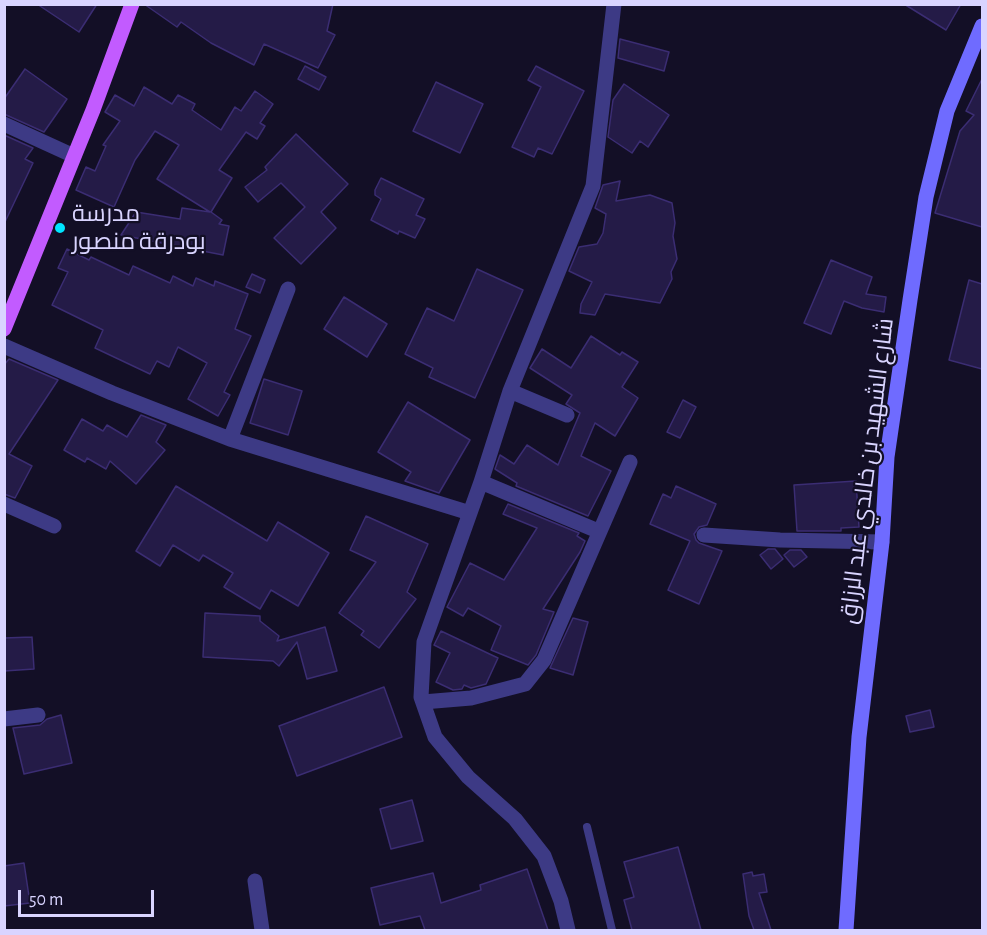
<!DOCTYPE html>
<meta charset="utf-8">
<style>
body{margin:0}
#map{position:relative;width:987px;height:935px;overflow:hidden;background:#130f26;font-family:"Alegreya Sans",sans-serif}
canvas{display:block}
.frame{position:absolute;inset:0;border:6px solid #d9d4ff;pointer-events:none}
.scale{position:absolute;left:18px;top:890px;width:136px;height:27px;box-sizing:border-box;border:3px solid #d9d4ff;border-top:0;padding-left:8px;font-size:18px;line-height:21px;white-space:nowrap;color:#d9d4ff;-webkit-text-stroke:4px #130f26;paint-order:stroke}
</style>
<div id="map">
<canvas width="987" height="935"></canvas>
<div class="frame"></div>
<div class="scale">50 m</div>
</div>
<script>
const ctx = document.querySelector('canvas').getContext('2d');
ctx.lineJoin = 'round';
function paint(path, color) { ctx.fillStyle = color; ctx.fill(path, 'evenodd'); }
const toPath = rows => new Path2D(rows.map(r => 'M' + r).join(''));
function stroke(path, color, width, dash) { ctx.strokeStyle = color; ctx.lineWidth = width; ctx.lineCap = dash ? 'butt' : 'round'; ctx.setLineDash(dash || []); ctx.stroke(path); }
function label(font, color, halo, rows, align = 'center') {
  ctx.font = font + ' "Alegreya Sans",Cairo,sans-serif'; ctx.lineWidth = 4.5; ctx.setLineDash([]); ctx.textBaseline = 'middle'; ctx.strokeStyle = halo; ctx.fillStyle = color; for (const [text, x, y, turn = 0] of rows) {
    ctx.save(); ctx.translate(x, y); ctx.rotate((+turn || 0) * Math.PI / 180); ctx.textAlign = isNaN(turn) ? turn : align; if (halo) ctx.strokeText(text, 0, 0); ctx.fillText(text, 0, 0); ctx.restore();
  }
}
const building = toPath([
 [37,4,97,4,79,32,37,4],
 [144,4,333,4,327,31,335,35,318,68,264,44,254,65,211,43,181,22,177,27,144,4],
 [904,4,961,4,946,30,904,4],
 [620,39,669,52,664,71,618,58,620,39],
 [305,66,326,77,319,90,298,79,305,66],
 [536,66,584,91,552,154,538,148,534,157,512,147,541,87,528,80,536,66],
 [25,69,67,99,44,132,4,114,4,99,25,69],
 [982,79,982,227,935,213,960,131,974,115,966,111,982,79],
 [436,82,483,104,460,153,413,131,436,82],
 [624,84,669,115,648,147,640,141,632,153,608,137,613,100,624,84],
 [144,87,172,104,178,95,195,104,192,110,221,130,235,107,241,111,255,91,273,104,260,123,265,126,257,139,246,132,219,170,232,178,211,212,222,220,219,224,229,226,223,255,121,235,136,212,180,219,182,208,210,212,157,179,179,145,155,131,135,160,114,207,76,190,86,167,95,171,106,146,103,145,120,121,105,112,115,95,134,106,144,87],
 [296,134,348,184,321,212,336,228,301,264,274,238,305,207,281,183,258,202,245,187,267,170,265,167,296,134],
 [4,135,33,148,25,159,33,163,4,224,4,135],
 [381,178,424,199,416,215,425,219,415,238,399,231,398,234,371,220,381,199,375,195,375,190,381,178],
 [620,181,616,201,650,195,672,203,675,223,673,236,677,259,671,272,672,279,660,303,605,294,595,315,580,313,581,304,592,282,569,271,579,247,597,244,603,233,606,214,595,208,603,185,620,181],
 [67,249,89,260,91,257,129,275,133,266,170,283,173,276,193,286,196,278,214,286,215,281,248,294,235,329,251,336,224,392,230,395,218,416,188,399,207,363,178,347,169,367,157,361,150,374,95,348,103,330,52,305,68,272,58,268,67,249],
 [831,260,872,277,866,294,886,297,884,312,862,308,844,301,831,334,804,323,831,260],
 [477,269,523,290,475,398,429,377,433,368,405,354,427,308,454,321,477,269],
 [252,274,265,280,260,293,246,287,252,274],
 [969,280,982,284,982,369,949,360,969,280],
 [344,297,387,324,367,357,324,329,344,297],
 [591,336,620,355,622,352,638,362,622,387,638,398,615,436,595,423,581,456,611,471,588,516,516,486,517,483,495,469,500,455,514,464,527,445,558,465,580,413,566,404,572,395,530,368,542,349,571,368,591,336],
 [9,359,58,380,9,454,32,466,15,498,4,494,4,365,9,359],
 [264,379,302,391,288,435,250,423,264,379],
 [683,400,696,407,680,438,667,432,683,400],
 [408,402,470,440,439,493,405,481,411,472,378,452,408,402],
 [141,415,166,425,156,442,165,450,136,484,110,461,106,469,87,458,85,462,64,450,82,419,103,431,107,425,127,437,141,415],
 [856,481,859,527,841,528,841,531,797,531,794,485,856,481],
 [176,486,267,541,278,522,329,553,298,606,271,590,260,609,224,587,233,573,203,555,199,561,173,545,160,566,136,551,176,486],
 [676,486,716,504,707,525,699,527,694,534,696,540,699,543,722,551,699,604,668,590,690,541,650,524,663,494,671,498,676,486],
 [508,504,579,533,577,536,585,541,580,552,543,609,554,612,536,655,528,665,491,650,501,626,468,608,463,616,447,607,470,563,504,580,537,528,503,514,508,504],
 [366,516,428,544,407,592,416,599,379,648,361,635,364,631,339,613,376,562,350,550,366,516],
 [768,549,775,549,783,559,771,569,760,555,768,549],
 [790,550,801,550,807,557,794,567,784,555,790,550],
 [205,613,260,616,260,621,279,636,277,641,325,627,337,671,307,679,297,642,279,666,273,661,203,657,205,613],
 [573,618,588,622,573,675,550,668,573,618],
 [441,631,498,658,486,684,471,688,464,685,462,689,453,690,436,682,450,653,434,645,441,631],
 [32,637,34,669,4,671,4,638,32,637],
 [384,687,402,737,297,776,279,726,384,687],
 [930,710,934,727,910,732,906,716,930,710],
 [61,715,72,763,24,774,13,728,40,725,47,719,61,715],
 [412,800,423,841,391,849,380,809,412,800],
 [678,847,701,930,632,930,624,900,634,897,624,862,678,847],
 [24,863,30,903,4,906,4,866,24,863],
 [527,869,548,930,425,930,420,916,380,925,371,888,433,873,441,903,481,890,480,885,527,869],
 [752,872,753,876,764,874,767,892,759,893,771,930,754,930,749,916,743,874,752,872]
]);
const service = toPath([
 [587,827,612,930]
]);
const minor = toPath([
 [4,124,74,156],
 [4,346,112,393,230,439,470,513],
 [510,391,567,415],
 [230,439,288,289],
 [481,482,598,531],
 [4,504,54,526],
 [704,535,780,540,882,542],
 [423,702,471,698,525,684,544,660,630,462],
 [4,719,38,715],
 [255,881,262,930],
 [568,930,561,901,544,856,515,819,468,777,435,737,421,697,424,642,481,482,510,391,593,186,614,4]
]);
const secondary = toPath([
 [846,930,859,737,882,542,887,457,910,300,926,197,947,111,982,26]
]);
const primary = toPath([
 [4,329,93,110,132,4]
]);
const markers = [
 [60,228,6,"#00e5ff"]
];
const poiNames = [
 ["مدرسة",72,214],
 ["بودرقة منصور",72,242]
];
const streetNames = [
 ["شارع الشهيد بن خالدي عبد الرزاق",867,471,-83]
];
paint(building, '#241b47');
stroke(building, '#3b2d73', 1.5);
stroke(service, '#3d3a85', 8);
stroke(minor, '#3d3a85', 15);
stroke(secondary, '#6f6bff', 15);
stroke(primary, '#c25bff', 15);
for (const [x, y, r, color] of markers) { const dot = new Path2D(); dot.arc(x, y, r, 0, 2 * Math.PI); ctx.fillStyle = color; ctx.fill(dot); stroke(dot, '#130f26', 2); }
label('24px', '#d9d4ff', '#130f26', poiNames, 'left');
label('24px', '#d9d4ff', '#130f26', streetNames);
</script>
